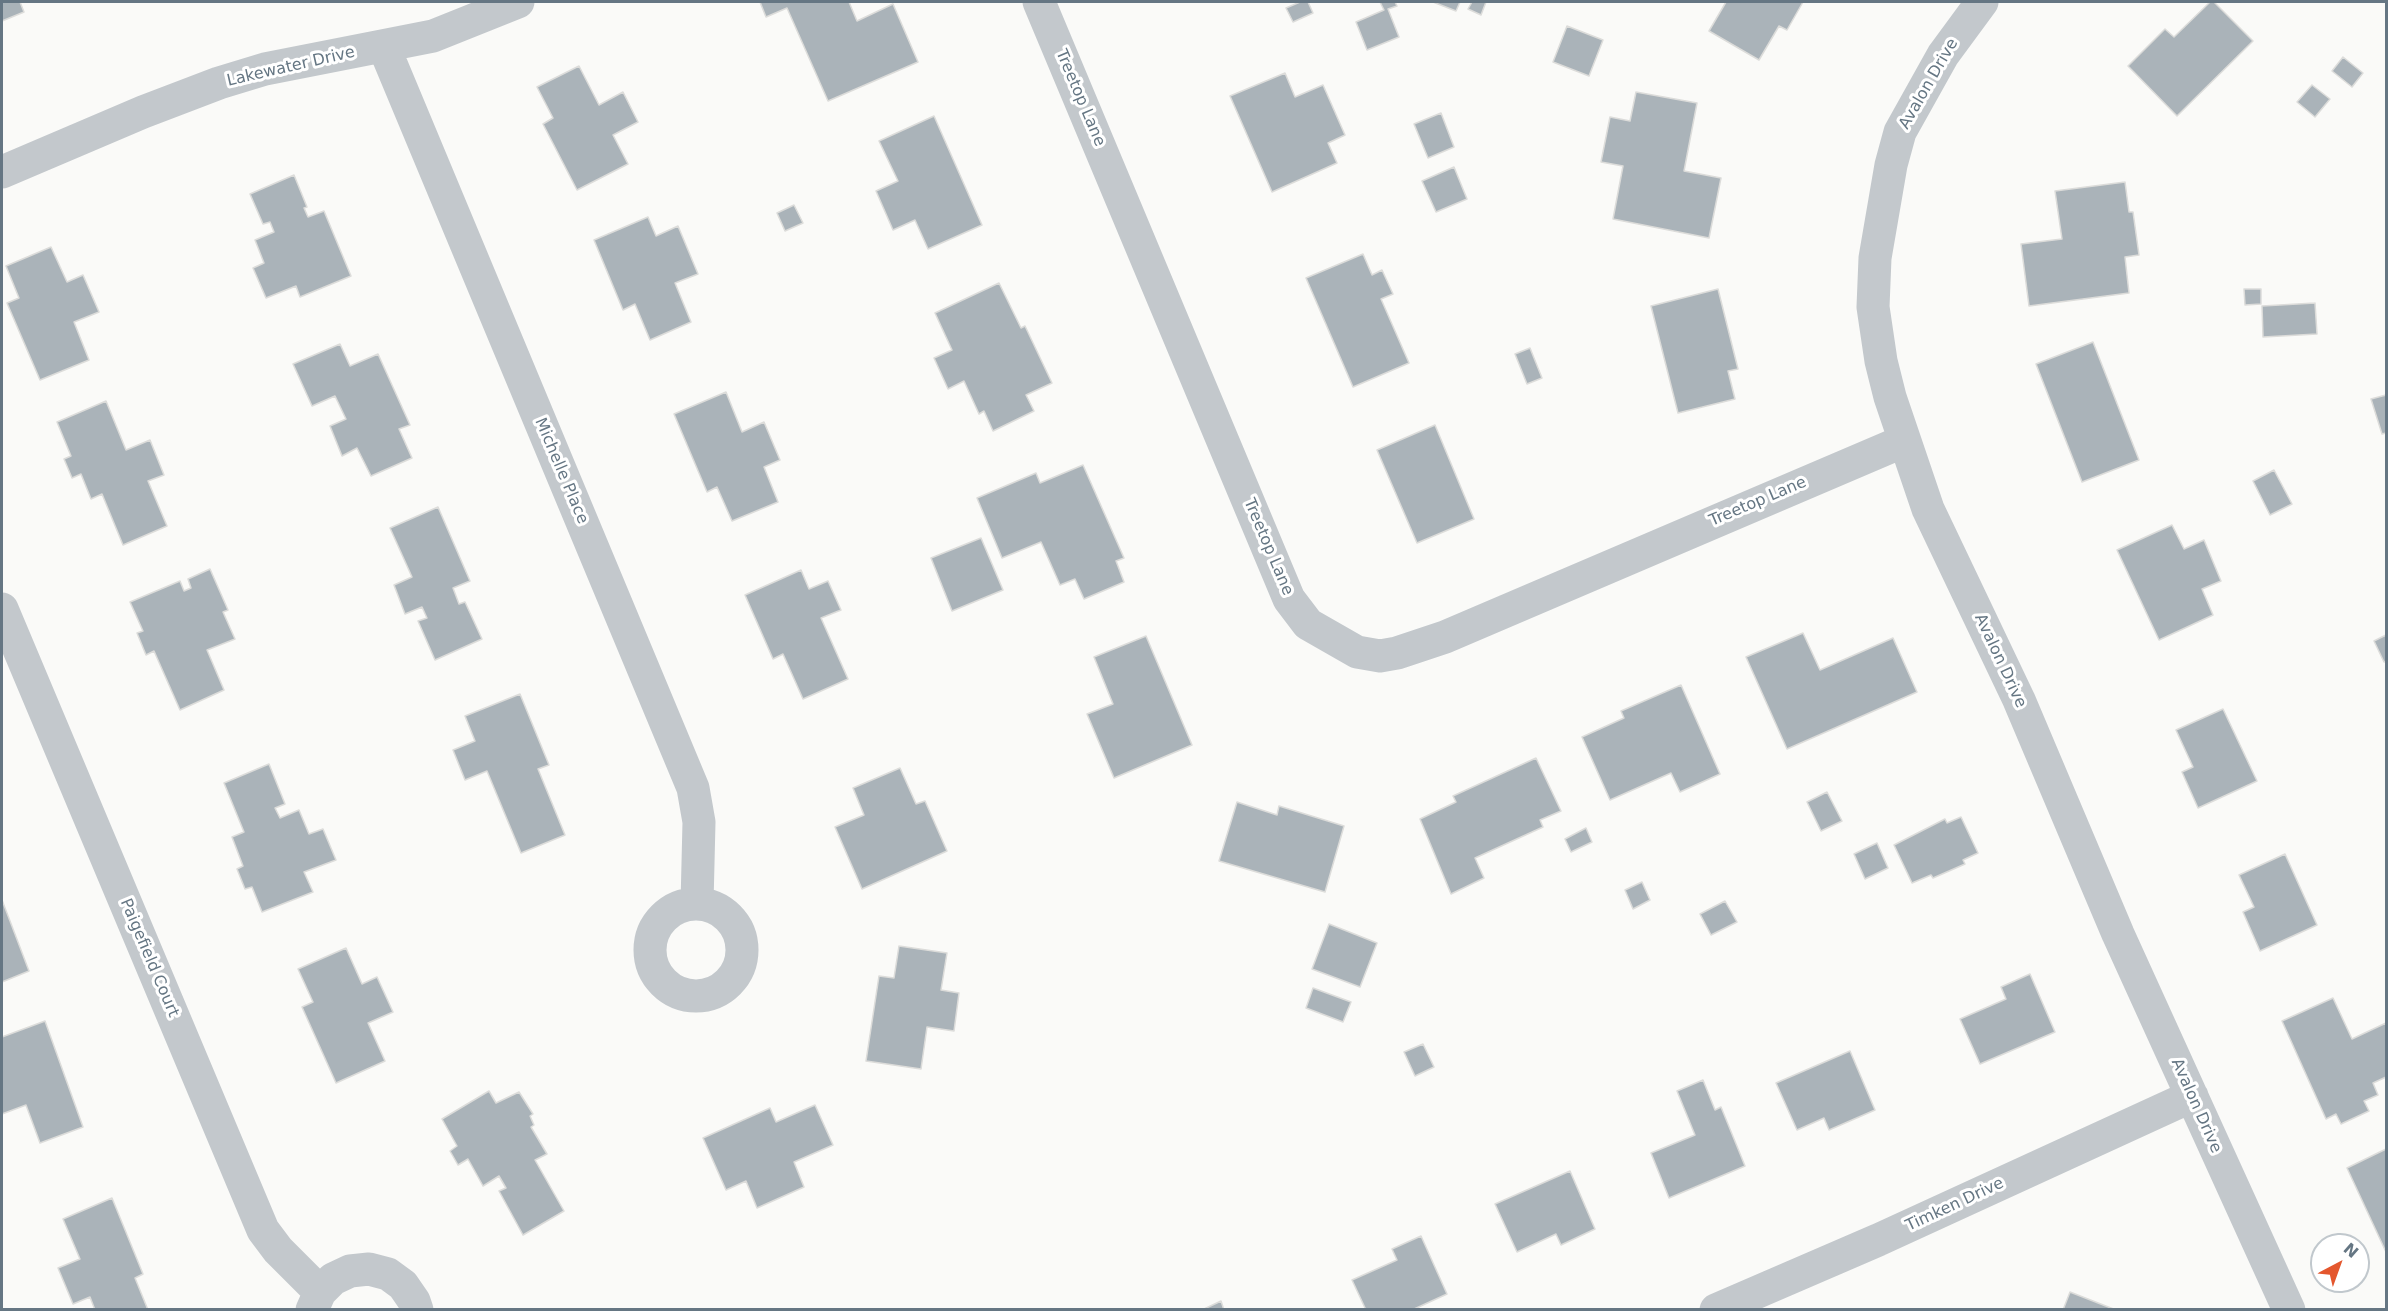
<!DOCTYPE html>
<style>
body{margin:0}
#map{position:relative;width:2388px;height:1311px;overflow:hidden;background:#fafaf8;font-family:"DejaVu Sans",sans-serif}
canvas{display:block}
.frame{position:absolute;inset:0;border:3px solid #657683;pointer-events:none}
.north{position:absolute;left:2310px;top:1233px;width:60px;height:60px;box-sizing:border-box;background:#fff;border:2px solid #c1c8cd;border-radius:50%;rotate:41deg;font-size:16px;font-weight:700;line-height:24px;text-align:center;color:#657683}
.north::after{content:'';display:block;margin:auto;width:21px;height:27px;background:#e4572e;clip-path:polygon(50% 0,100% 100%,50% 72%,0 100%)}
</style>
<div id="map">
<canvas width="2388" height="1311"></canvas>
<div class="frame"></div>
<div class="north">N</div>
</div>
<script>
const ctx = document.querySelector('canvas').getContext('2d');
ctx.lineJoin = 'round';
function paint(path, color) { ctx.fillStyle = color; ctx.fill(path, 'evenodd'); }
const toPath = rows => new Path2D(rows.map(r => 'M' + r).join(''));
function stroke(path, color, width, dash) { ctx.strokeStyle = color; ctx.lineWidth = width; ctx.lineCap = dash ? 'butt' : 'round'; ctx.setLineDash(dash || []); ctx.stroke(path); }
function label(font, color, halo, rows, align = 'center') {
  ctx.font = font + ' "DejaVu Sans",sans-serif'; ctx.lineWidth = 6; ctx.setLineDash([]); ctx.textBaseline = 'middle'; ctx.strokeStyle = halo; ctx.fillStyle = color; for (const [text, x, y, turn = 0] of rows) {
    ctx.save(); ctx.translate(x, y); ctx.rotate((+turn || 0) * Math.PI / 180); ctx.textAlign = isNaN(turn) ? turn : align; if (halo) ctx.strokeText(text, 0, 0); ctx.fillText(text, 0, 0); ctx.restore();
  }
}
const building = toPath([
 [2,2,20,2,24,12,2,21,2,2],
 [760,2,849,2,857,21,893,4,918,62,828,101,787,8,766,17,760,2],
 [1300,2,1308,2,1313,13,1293,22,1286,8,1300,2],
 [1380,2,1395,2,1397,6,1388,9,1399,37,1367,50,1356,22,1384,10,1380,2],
 [1433,2,1460,2,1456,11,1433,2],
 [1472,2,1486,2,1481,15,1468,9,1472,2],
 [1726,2,1803,2,1787,30,1779,26,1759,60,1709,31,1726,2],
 [2210,2,2214,2,2253,41,2177,116,2128,66,2165,29,2174,37,2210,2],
 [1567,26,1603,40,1589,76,1553,62,1567,26],
 [2343,57,2363,73,2352,87,2332,71,2343,57],
 [579,66,599,105,623,92,638,122,613,135,628,164,577,190,543,124,553,118,537,87,579,66],
 [1285,73,1295,97,1323,85,1345,135,1328,143,1337,163,1272,192,1230,96,1285,73],
 [2312,85,2330,99,2315,117,2297,102,2312,85],
 [1636,92,1697,103,1684,171,1721,178,1709,238,1613,219,1623,166,1601,162,1610,117,1630,121,1636,92],
 [1441,113,1454,147,1428,158,1414,124,1441,113],
 [934,116,982,225,928,249,915,220,893,230,876,191,898,181,879,141,934,116],
 [1454,167,1467,199,1436,212,1422,181,1454,167],
 [294,175,307,207,304,208,308,217,324,211,351,276,300,297,296,286,266,298,253,268,264,263,255,240,274,232,270,222,263,224,250,194,294,175],
 [2125,182,2129,212,2133,212,2139,255,2125,257,2129,293,2029,306,2021,244,2062,239,2055,191,2125,182],
 [794,205,803,223,785,231,777,213,794,205],
 [648,217,656,236,678,226,698,274,675,283,691,322,650,340,635,304,623,310,594,240,648,217],
 [51,247,67,282,83,275,99,312,74,322,89,360,40,380,7,303,19,298,6,266,51,247],
 [1363,254,1372,275,1382,270,1393,294,1381,299,1409,363,1353,387,1306,278,1363,254],
 [999,283,1021,328,1025,326,1052,383,1026,395,1034,411,993,431,984,411,979,414,964,381,948,389,934,358,952,350,935,313,999,283],
 [1718,289,1738,369,1728,371,1735,399,1678,413,1651,306,1718,289],
 [2244,289,2261,289,2261,304,2245,305,2244,289],
 [2315,303,2317,334,2263,337,2262,306,2315,303],
 [2093,342,2139,460,2082,482,2036,364,2093,342],
 [340,344,350,366,378,354,410,425,399,429,412,458,371,476,357,448,342,456,330,426,346,419,335,396,312,406,293,364,340,344],
 [1530,348,1542,378,1527,384,1515,354,1530,348],
 [726,392,742,432,764,422,780,460,764,467,778,502,732,521,717,487,707,492,674,414,726,392],
 [2386,395,2386,433,2382,434,2371,399,2386,395],
 [106,401,126,450,150,440,164,475,148,481,167,526,123,545,102,494,91,499,81,474,72,478,64,459,71,456,57,422,106,401],
 [1435,425,1474,519,1417,543,1377,450,1435,425],
 [1083,465,1124,558,1116,561,1124,582,1084,599,1075,579,1060,585,1041,542,1002,558,977,498,1036,473,1040,483,1083,465],
 [2274,470,2292,504,2270,515,2253,481,2274,470],
 [438,507,470,581,453,588,459,604,465,602,482,639,435,660,418,621,427,618,422,607,405,614,394,585,412,577,390,528,438,507],
 [2172,525,2184,549,2204,540,2221,581,2202,589,2213,615,2159,640,2117,550,2172,525],
 [981,538,1003,590,952,611,931,558,981,538],
 [210,569,228,610,223,612,235,639,207,650,224,690,180,710,154,651,146,655,137,633,143,631,130,602,180,581,184,591,191,588,188,579,210,569],
 [801,570,809,589,828,581,841,610,821,618,848,679,803,699,783,654,773,659,745,595,801,570],
 [1803,633,1820,670,1893,638,1917,692,1787,749,1746,657,1803,633],
 [2386,635,2386,661,2384,662,2374,641,2386,635],
 [1146,636,1192,745,1114,778,1087,714,1113,704,1094,657,1146,636],
 [1681,685,1720,774,1680,792,1671,773,1610,800,1582,737,1624,718,1621,711,1681,685],
 [520,694,549,765,538,769,565,835,521,853,487,771,465,780,453,750,475,741,465,716,520,694],
 [2223,709,2257,781,2198,808,2182,772,2193,767,2176,730,2223,709],
 [1536,758,1561,811,1540,820,1543,827,1475,858,1484,878,1451,894,1420,819,1456,802,1453,796,1536,758],
 [269,764,285,804,275,808,280,818,299,810,309,834,323,829,336,860,304,872,313,892,262,912,252,887,245,889,237,869,243,866,232,837,244,832,224,783,269,764],
 [900,768,916,804,925,801,947,851,862,889,835,827,864,815,853,788,900,768],
 [1827,792,1842,821,1821,831,1807,802,1827,792],
 [1237,802,1277,815,1279,806,1344,826,1325,892,1219,861,1237,802],
 [1961,817,1978,853,1963,860,1965,864,1933,878,1931,875,1912,883,1894,845,1945,819,1947,823,1961,817],
 [1586,828,1592,842,1571,852,1565,839,1586,828],
 [1877,843,1888,868,1865,879,1854,854,1877,843],
 [2285,854,2317,925,2260,951,2243,912,2254,907,2239,875,2285,854],
 [1642,882,1650,900,1633,909,1625,890,1642,882],
 [2,900,29,971,2,982,2,900],
 [1725,901,1737,922,1711,935,1700,914,1725,901],
 [1329,924,1377,943,1360,987,1312,969,1329,924],
 [899,946,947,953,941,990,959,993,954,1031,927,1027,921,1069,866,1061,879,976,894,978,899,946],
 [346,948,362,984,377,977,393,1012,368,1023,385,1061,336,1083,302,1007,313,1002,298,969,346,948],
 [2030,974,2055,1032,1980,1064,1960,1019,2006,999,2001,987,2030,974],
 [1313,988,1351,1002,1343,1022,1306,1008,1313,988],
 [2333,998,2352,1039,2386,1023,2386,1077,2373,1083,2378,1095,2364,1101,2369,1111,2341,1124,2336,1114,2326,1119,2282,1021,2333,998],
 [45,1021,83,1127,40,1143,26,1105,2,1114,2,1037,45,1021],
 [1423,1044,1434,1067,1415,1076,1404,1052,1423,1044],
 [1850,1051,1875,1110,1829,1130,1824,1118,1797,1130,1776,1083,1850,1051],
 [1703,1080,1715,1110,1721,1107,1745,1166,1669,1198,1651,1153,1695,1135,1677,1091,1703,1080],
 [489,1091,496,1103,519,1092,533,1114,530,1116,534,1125,531,1127,547,1154,535,1160,564,1211,523,1235,499,1191,506,1188,499,1176,483,1186,468,1159,458,1165,450,1151,457,1146,442,1119,489,1091],
 [815,1105,833,1145,794,1162,804,1187,757,1208,746,1181,726,1190,703,1138,770,1108,776,1122,815,1105],
 [2386,1149,2386,1252,2347,1168,2386,1149],
 [1570,1171,1595,1229,1561,1245,1556,1234,1517,1252,1495,1204,1570,1171],
 [112,1198,143,1274,135,1278,148,1310,95,1310,90,1297,73,1304,58,1268,80,1259,63,1219,112,1198],
 [1421,1236,1447,1294,1412,1310,1366,1310,1352,1280,1397,1260,1392,1249,1421,1236],
 [2070,1292,2116,1310,2063,1310,2070,1292],
 [1221,1301,1224,1310,1202,1310,1221,1301]
]);
const minor = toPath([
 [1039,2,1289,599,1308,624,1357,652,1380,656,1397,653,1445,637,1904,441],
 [1982,2,1943,55,1900,132,1891,165,1875,258,1873,307,1881,361,1890,397,1928,509,2019,700,2118,934,2289,1310],
 [384,47,693,788,699,822,697,904],
 [2,172,143,112,219,83,265,69,433,36,518,2],
 [2,609,263,1230,278,1250,320,1292],
 '650 950a46 46 0 1 1 92 0a46 46 0 1 1-92 0Z',
 [312,1310,320,1292,333,1279,350,1271,369,1269,388,1274,403,1285,414,1301,417,1310],
 [1716,1310,1878,1240,2192,1096]
]);
const streetNames = [
 ["Lakewater Drive",291,67,-13],
 ["Avalon Drive",1929,84,-60],
 ["Treetop Lane",1080,98,67],
 ["Michelle Place",561,471,67],
 ["Treetop Lane",1758,502,-23],
 ["Treetop Lane",1268,547,67],
 ["Avalon Drive",2000,661,65],
 ["Paigefield Court",149,958,67],
 ["Avalon Drive",2196,1106,66],
 ["Timken Drive",1955,1205,-25]
];
paint(building, '#aab3b9');
stroke(building, '#dcdcda', 1.5);
stroke(minor, '#c3c8cc', 33);
label('16px', '#657683', '#fff', streetNames);
</script>
